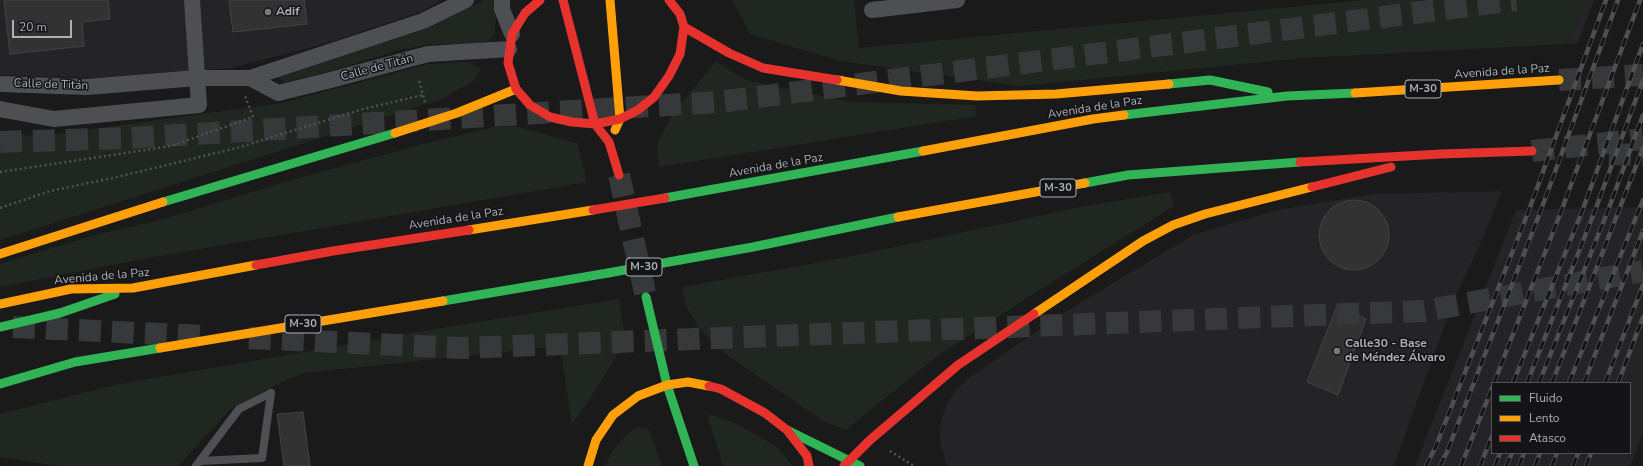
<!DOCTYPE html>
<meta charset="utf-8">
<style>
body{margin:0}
#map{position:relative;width:1643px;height:466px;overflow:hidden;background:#1a1a1a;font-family:"Nunito Sans",sans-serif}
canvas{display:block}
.legend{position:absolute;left:1491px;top:382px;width:140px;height:72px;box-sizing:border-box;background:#141416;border:1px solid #505258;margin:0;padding:5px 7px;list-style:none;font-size:12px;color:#abb0ba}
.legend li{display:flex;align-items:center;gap:8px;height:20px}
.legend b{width:20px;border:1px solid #505258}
.scale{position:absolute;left:12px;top:20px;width:60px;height:18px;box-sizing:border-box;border:2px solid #abb0ba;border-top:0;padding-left:5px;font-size:12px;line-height:14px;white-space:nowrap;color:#abb0ba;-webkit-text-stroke:3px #141416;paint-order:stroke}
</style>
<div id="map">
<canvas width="1643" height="466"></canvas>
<ul class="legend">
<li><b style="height:5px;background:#30b455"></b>Fluido</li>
<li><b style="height:5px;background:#ff9f0a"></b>Lento</li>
<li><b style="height:5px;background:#e5322d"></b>Atasco</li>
</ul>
<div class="scale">20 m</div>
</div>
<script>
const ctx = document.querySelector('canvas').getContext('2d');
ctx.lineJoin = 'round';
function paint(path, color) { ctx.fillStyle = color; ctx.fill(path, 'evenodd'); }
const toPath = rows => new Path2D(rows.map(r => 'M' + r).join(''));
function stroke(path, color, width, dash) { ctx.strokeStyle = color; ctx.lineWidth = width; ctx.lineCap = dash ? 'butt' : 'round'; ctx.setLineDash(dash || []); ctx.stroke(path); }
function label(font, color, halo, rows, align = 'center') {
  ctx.font = font + ' "Nunito Sans",sans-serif'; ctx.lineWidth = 3; ctx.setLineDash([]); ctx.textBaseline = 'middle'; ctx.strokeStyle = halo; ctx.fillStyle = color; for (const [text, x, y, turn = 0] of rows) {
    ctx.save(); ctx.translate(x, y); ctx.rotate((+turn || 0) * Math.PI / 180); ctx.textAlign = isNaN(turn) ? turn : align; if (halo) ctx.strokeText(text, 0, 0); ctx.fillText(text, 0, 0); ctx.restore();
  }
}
const built = toPath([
 [0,0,442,0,420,12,331,42,231,68,99,78,0,75],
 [1586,0,1594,0,1578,43,1565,44],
 [1502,191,1484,236,1454,299,1394,466,947,466,940,443,940,430,942,418,948,402,956,390,969,378,1062,314,1193,235,1277,210,1373,194],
 [1643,207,1643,435,1630,466,1415,466,1516,210],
 [1492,383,1630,383,1630,453,1492,453]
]);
const green = toPath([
 [485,0,493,0,496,19,494,35,488,41,475,44,430,44,398,50,328,72,286,82,275,77,426,29],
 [732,0,854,0,859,48,1365,0,1586,0,1565,44,1303,58,1020,86,840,61,750,34],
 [716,61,745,80,851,102,975,105,977,116,659,167,657,144,673,113],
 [468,62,481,69,474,81,442,99,0,240,0,134,41,136,282,103,429,64],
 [514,126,577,143,587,182,137,260,0,287,0,264,92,236,164,219,295,179,423,144,494,127],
 [1170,192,1174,206,1030,296,935,358,846,430,823,421,724,353,698,327,686,306,682,287,848,257,1080,207],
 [619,299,624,331,618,353,586,405,572,424,560,346,303,373,276,385,231,409,178,466,58,466,0,457,0,414,114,385,471,323],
 [707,415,711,415,730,421,759,436,780,450,792,466,723,466],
 [638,427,646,428,650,432,662,466,605,466,612,452,626,435]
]);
const building = toPath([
 [4,0,108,0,110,19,82,22,84,46,10,54,4,0],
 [229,0,304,0,307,24,233,32,229,0],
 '1319 235a35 35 0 1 1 70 0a35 35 0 1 1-70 0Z',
 [1337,306,1366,319,1338,395,1307,382,1337,306],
 [303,412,310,466,284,466,277,414,303,412]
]);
const primaryTunnel = toPath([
 [619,175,646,297]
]);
const highwayTunnel = toPath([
 [1559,80,1643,75],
 [0,142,129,138,719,102,1516,0],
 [1532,151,1643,139],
 [1609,154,1643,155],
 [13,327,205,336],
 [249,338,460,348,1424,311,1643,271]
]);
const path = toPath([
 [419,81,425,102],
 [0,172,171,146,253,117,245,96],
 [0,208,50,191,113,178,237,148,363,109,423,95],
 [890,451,914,466]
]);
const lane = toPath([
 [200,461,262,458,271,393],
 [196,466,239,409,271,393]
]);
const street = toPath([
 [502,0,502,9,512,34],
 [872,10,957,0],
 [250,78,278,93,327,81,428,54,509,49],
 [0,84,87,87,197,78,250,78,423,21,466,0],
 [0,109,54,119,199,105,192,0]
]);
const fast = toPath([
 [1169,84,1210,80,1268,92],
 [1124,115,1287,96,1355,93],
 [1085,183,1128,175,1300,162],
 [665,198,923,151],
 [163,202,395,133],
 [680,260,753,247,898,217],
 [646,297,667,385,694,466],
 [443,301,608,273],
 [0,327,60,313,115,294],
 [0,384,75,362,160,348],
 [787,430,860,466]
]);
const slow = toPath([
 [610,0,620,119,615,130],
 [837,80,901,91,977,96,1056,94,1169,84],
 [1355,93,1559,80],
 [395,133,457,113,516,89],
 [923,151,1093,119,1124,115],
 [898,217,1085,183],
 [469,230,593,210],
 [0,254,163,202],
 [0,304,71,289,133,288,256,265],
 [1034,314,1143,241,1173,225,1205,214,1312,187],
 [160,348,443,301],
 [588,466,596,440,613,415,638,396,667,385,688,382,709,386]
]);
const jam = toPath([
 [540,0,525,13,512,34,508,63,516,89,530,105,550,117,572,122,595,124,620,119,638,110,654,97,669,76,680,54,684,27,680,14,669,0],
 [563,0,595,124,609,142,619,175],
 [684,27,729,53,763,68,837,80],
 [1300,162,1441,154,1532,151],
 [1312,187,1391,167],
 [256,265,333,251,469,230],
 [709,386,721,389,765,413,787,430,807,456,809,466],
 [844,466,870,440,958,365,1034,314]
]);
const rail = toPath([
 [1494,383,1562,209,1640,0],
 [1513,383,1583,209,1643,44],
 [1527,383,1596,208,1643,80],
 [1539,383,1609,208,1643,115],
 [1552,383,1643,148],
 [1569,383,1643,200],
 [1584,383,1643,231],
 [1605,383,1643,285],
 [1618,383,1643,317],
 [1426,466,1436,446,1529,210,1606,0],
 [1440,466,1447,452,1541,210,1618,0],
 [1461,466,1492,388],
 [1480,466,1492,436],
 [1495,466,1500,453],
 [1506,466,1512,453],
 [1519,466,1524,453],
 [1535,466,1540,453],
 [1552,466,1557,453],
 [1573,466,1578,453],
 [1586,466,1591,453]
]);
const fastBridge = toPath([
 [608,273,680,260]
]);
const jamBridge = toPath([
 [593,210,665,198]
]);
const markers = [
 [268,12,4,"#787c82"],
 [1337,351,4,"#787c82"]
];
const shields = [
 [1423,89,36],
 [1058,188,36],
 [644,267,36],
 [303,324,36]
];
const shieldNames = [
 ["M-30",1423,89],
 ["M-30",1058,188],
 ["M-30",644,267],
 ["M-30",303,324]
];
const poiNames = [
 ["Adif",276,12],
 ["Calle30 - Base",1345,344],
 ["de Méndez Álvaro",1345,358]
];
const streetNames = [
 ["Calle de Titán",377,68,-15],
 ["Avenida de la Paz",1502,72,-4],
 ["Calle de Titán",51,85,2],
 ["Avenida de la Paz",1095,108,-9],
 ["Avenida de la Paz",776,166,-10],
 ["Avenida de la Paz",456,219,-9],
 ["Avenida de la Paz",102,277,-5]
];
paint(built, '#242426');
paint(green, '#202720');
paint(building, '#323232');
stroke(building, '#424346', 1);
stroke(primaryTunnel, '#37383a', 22, [22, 11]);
stroke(highwayTunnel, '#37383a', 22, [22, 11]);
stroke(path, '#505154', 2.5, [2, 3]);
stroke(lane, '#4e4f53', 8);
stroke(street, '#4e4f53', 16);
stroke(fast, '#30b455', 9);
stroke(slow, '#ff9f0a', 9);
stroke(jam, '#e5322d', 9);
stroke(rail, '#4e4f51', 4.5);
stroke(rail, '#141416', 3, [9]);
stroke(fastBridge, '#30b455', 9);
stroke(jamBridge, '#e5322d', 9);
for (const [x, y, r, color] of markers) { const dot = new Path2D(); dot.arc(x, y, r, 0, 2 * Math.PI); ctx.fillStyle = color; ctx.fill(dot); stroke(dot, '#141416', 1.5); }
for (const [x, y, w] of shields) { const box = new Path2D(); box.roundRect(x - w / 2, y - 9, w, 18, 3); ctx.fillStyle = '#141416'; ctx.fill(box); stroke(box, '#abb0ba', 1); }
label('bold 11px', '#abb0ba', null, shieldNames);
label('bold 12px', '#abb0ba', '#141416', poiNames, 'left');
label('12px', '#abb0ba', '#141416', streetNames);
</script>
